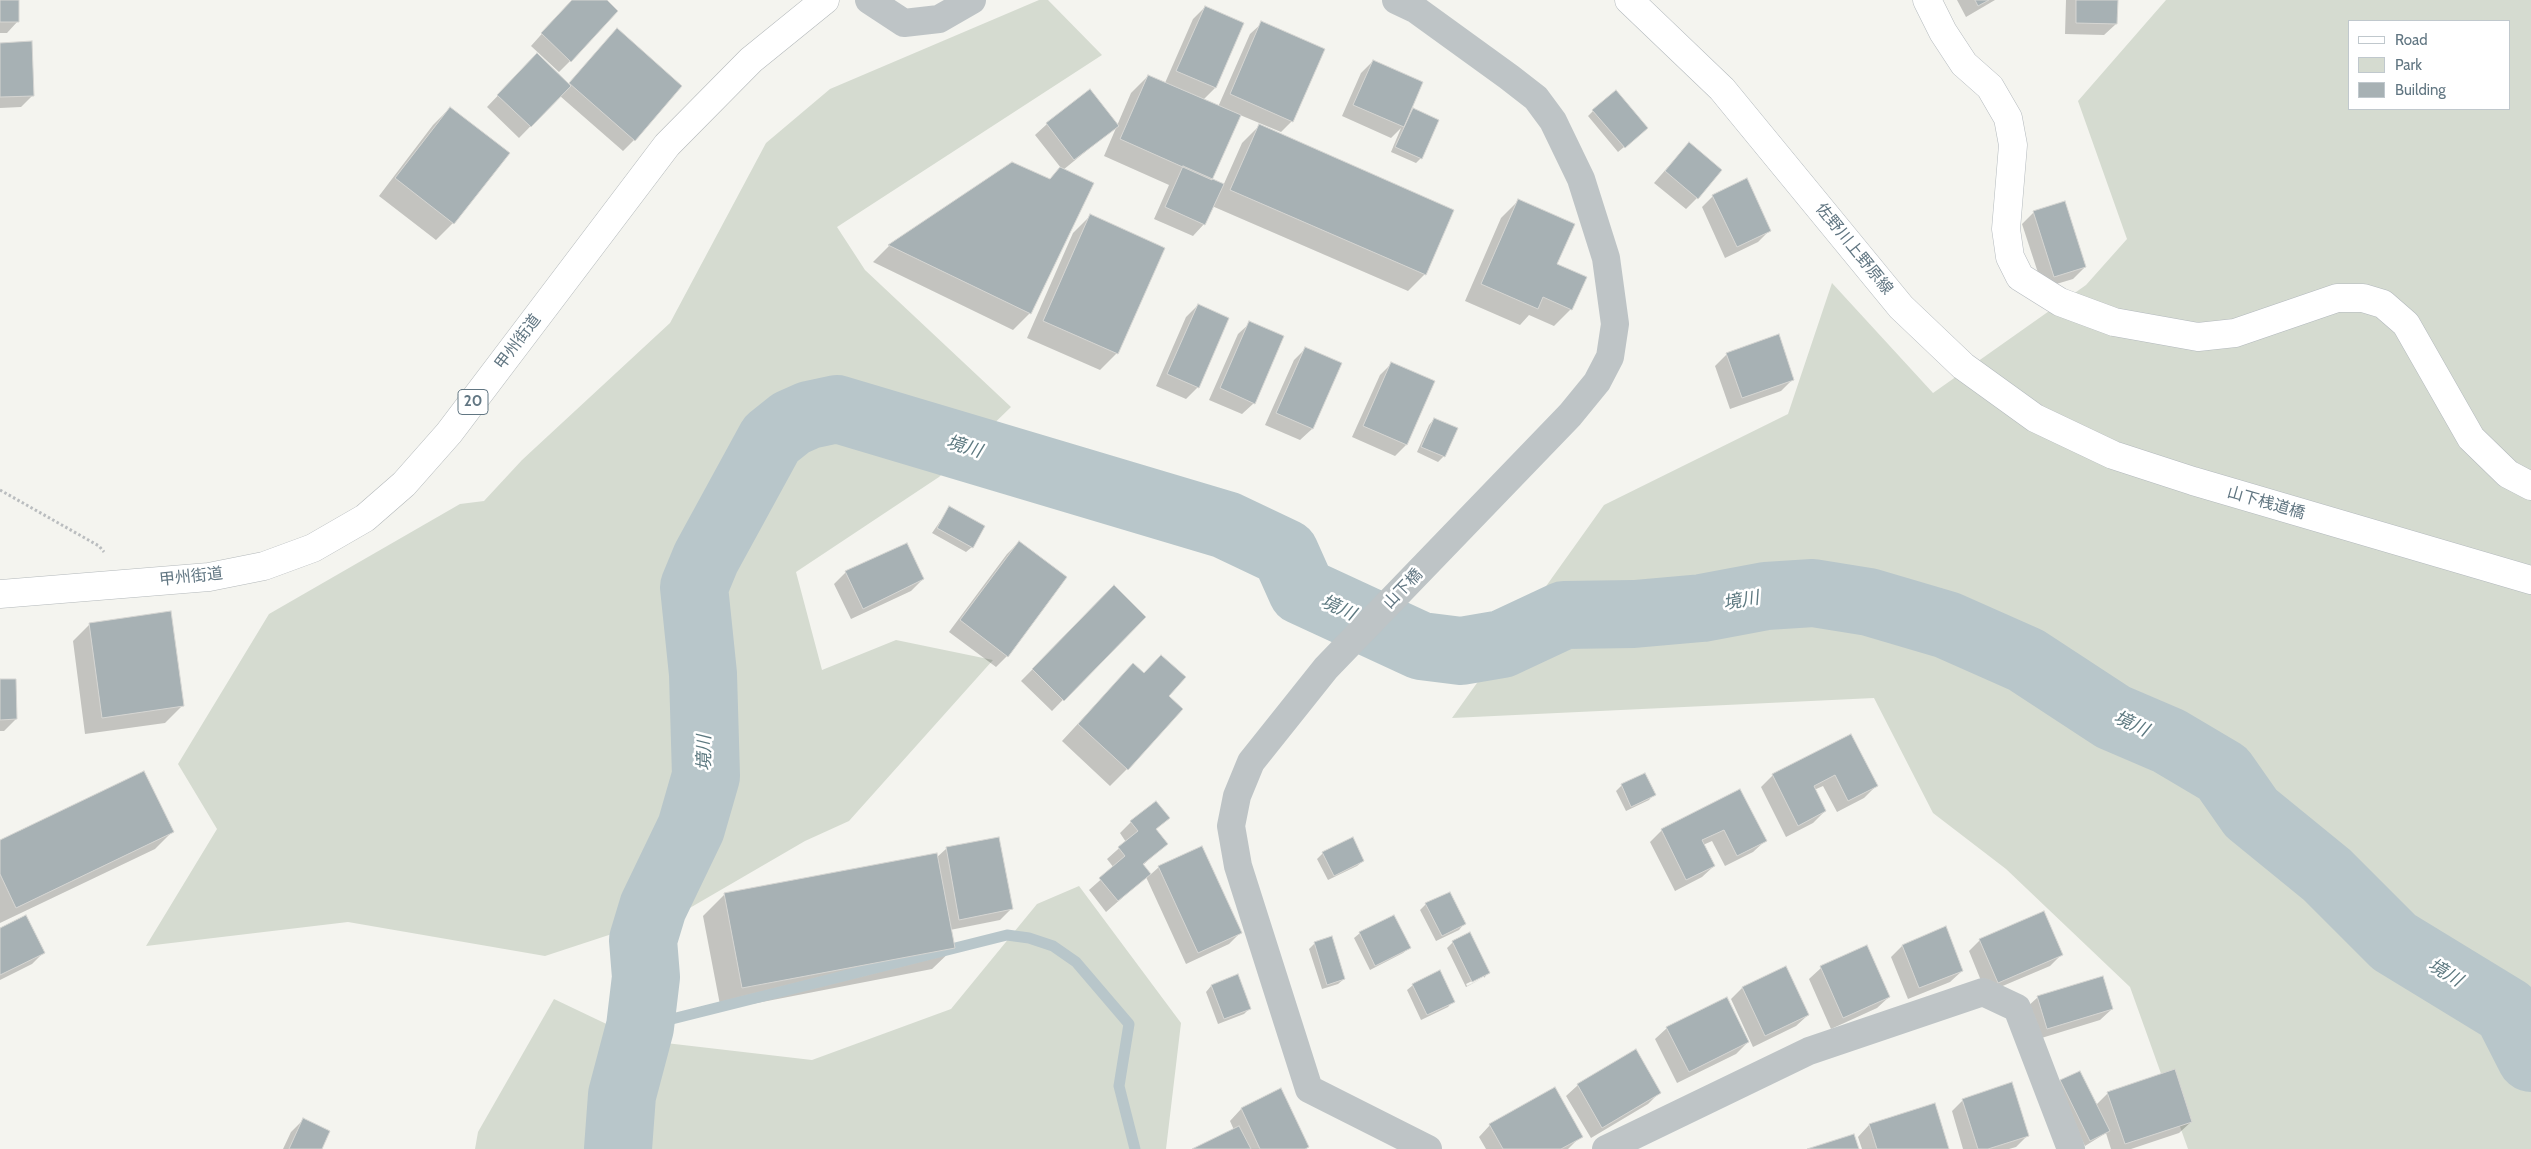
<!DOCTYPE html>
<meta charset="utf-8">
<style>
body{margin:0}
#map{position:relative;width:2531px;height:1149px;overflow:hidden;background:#f4f4ef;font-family:Cabin,sans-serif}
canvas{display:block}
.legend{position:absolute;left:2348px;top:20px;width:162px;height:90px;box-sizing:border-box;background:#fff;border:1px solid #c0c8cd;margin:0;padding:6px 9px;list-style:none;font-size:15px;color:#617682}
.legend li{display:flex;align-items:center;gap:10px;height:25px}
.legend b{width:25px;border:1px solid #c0c8cd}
</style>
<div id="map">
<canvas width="2531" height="1149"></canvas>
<ul class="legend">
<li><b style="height:6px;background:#fff"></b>Road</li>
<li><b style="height:14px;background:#d5dbd0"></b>Park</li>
<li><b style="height:14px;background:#a7b1b4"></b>Building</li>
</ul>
</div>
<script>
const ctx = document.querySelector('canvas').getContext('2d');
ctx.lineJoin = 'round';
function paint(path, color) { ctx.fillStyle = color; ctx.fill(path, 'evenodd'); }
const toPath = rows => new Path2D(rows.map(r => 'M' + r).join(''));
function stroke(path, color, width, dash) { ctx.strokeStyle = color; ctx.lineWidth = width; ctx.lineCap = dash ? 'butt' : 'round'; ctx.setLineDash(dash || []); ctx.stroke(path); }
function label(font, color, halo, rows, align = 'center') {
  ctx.font = font + ' Cabin,"Noto Sans JP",sans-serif'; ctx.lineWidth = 5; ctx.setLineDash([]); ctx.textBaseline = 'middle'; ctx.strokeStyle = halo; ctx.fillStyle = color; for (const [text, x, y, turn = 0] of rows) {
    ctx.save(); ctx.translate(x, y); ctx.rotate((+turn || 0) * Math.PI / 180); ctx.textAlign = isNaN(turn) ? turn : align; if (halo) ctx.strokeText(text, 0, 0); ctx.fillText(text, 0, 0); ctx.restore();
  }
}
const green = toPath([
 [1039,0,1048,0,1102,55,837,227,865,270,1011,407,939,477,796,572,822,670,896,640,993,660,849,821,805,841,688,909,545,956,348,922,146,946,217,829,178,764,269,614,460,504,484,501,522,460,670,323,766,143,830,89],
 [2166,0,2531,0,2531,1149,2188,1149,2130,987,2006,869,1933,813,1874,698,1452,718,1604,505,1788,414,1832,283,1933,393,2086,285,2127,239,2078,101],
 [2350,21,2510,21,2510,109,2350,109],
 [1079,886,1181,1023,1166,1149,475,1149,478,1132,554,999,640,1040,812,1060,951,1009,1037,904]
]);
const shadow = toPath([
 [0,0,18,0,18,21,7,33,0,33],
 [572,0,605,0,570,61,559,72,531,46],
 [1957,0,1995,0,1966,17],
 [2066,0,2116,0,2116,24,2104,35,2065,34],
 [1205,7,1243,24,1215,88,1203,100,1218,107,1250,34,1262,23,1292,121,1281,132,1240,115,1211,180,1223,186,1242,143,1259,126,1452,210,1425,274,1408,291,1212,206,1204,224,1193,236,1154,219,1169,185,1104,156,1131,93,1148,76,1165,83,1193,19],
 [606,41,634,140,623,151,560,96,519,138,487,107,525,67,568,85],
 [0,44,33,95,21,107,0,108],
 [1373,61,1408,114,1413,110,1421,158,1416,163,1391,152,1401,128,1391,138,1342,116,1361,73],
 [450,108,453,223,436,240,379,196,433,125],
 [1593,111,1641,133,1618,152,1588,116],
 [1047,124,1117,126,1063,170,1030,313,1013,330,873,262,889,246,1013,163,1049,180,1061,168,1035,135],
 [1689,143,1697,198,1686,209,1654,183],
 [1713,196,1770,230,1758,242,1725,258,1702,207],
 [1518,201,1556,265,1571,309,1554,326,1529,315,1520,325,1465,301,1501,218],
 [2034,212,2085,267,2073,279,2043,288,2022,224],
 [1090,216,1117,353,1100,370,1027,338,1073,233],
 [1198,305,1198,387,1186,399,1156,386,1186,317],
 [1250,323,1254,403,1242,414,1209,400,1238,334],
 [1306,348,1340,363,1312,429,1300,440,1265,425,1294,360],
 [1727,354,1793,379,1781,391,1730,409,1715,366],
 [1392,363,1406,445,1395,456,1352,437,1380,375],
 [1434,419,1444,456,1438,462,1417,452,1429,425],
 [950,507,972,547,966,552,932,533],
 [1019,542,1007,656,996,667,949,632,1007,554],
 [846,572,923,579,911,591,851,619,834,584],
 [1114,587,1144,617,1052,711,1021,681],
 [90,624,182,706,165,723,85,734,73,641],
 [1133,664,1167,696,1127,769,1110,786,1062,741],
 [0,681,16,719,4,731,0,731],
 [1851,736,1876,786,1864,798,1837,812,1823,786,1814,790,1825,811,1813,823,1786,837,1761,787,1773,775],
 [1622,785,1654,794,1649,800,1626,811,1616,791],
 [1740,790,1765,841,1753,852,1725,866,1712,841,1703,845,1714,866,1702,877,1675,891,1650,842,1662,830],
 [1168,818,1155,830,1166,844,1143,865,1150,875,1159,867,1240,933,1229,944,1186,964,1146,877,1106,912,1089,890,1114,868,1107,859,1126,842,1120,833,1131,822],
 [172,832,155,849,0,923,0,842],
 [998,839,1011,909,1000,920,950,930,954,948,932,969,721,1010,703,916,725,894,936,858,946,849],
 [1352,839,1363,861,1357,866,1328,880,1317,859,1323,853],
 [1426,904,1464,924,1459,930,1436,941,1420,910],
 [0,930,43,953,32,964,0,980],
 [1360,933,1409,948,1403,953,1370,970,1354,938],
 [1980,940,2061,955,2050,966,1986,993,1969,951],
 [1453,942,1488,973,1484,978,1484,975,1466,984,1467,986,1483,978,1466,987,1447,948],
 [1315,943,1344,979,1338,984,1322,989,1309,949],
 [1902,946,1962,971,1950,982,1908,999,1891,957],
 [1866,947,1889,997,1877,1008,1831,1029,1809,979,1821,968],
 [1238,976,1250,1008,1244,1014,1218,1024,1206,992,1211,986],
 [1413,985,1453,1001,1448,1007,1421,1020,1407,990],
 [1742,988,1808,1015,1796,1026,1753,1047,1731,999],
 [2038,997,2112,1009,2100,1020,2035,1040,2026,1008],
 [1667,1028,1748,1042,1736,1054,1677,1083,1655,1039],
 [2061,1081,2096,1105,2108,1093,2191,1122,2179,1133,2131,1149,2111,1149,2106,1133,2085,1146,2055,1087],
 [1578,1085,1660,1092,1648,1104,1591,1138,1566,1096],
 [1281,1090,1308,1147,1306,1149,1195,1149,1234,1130,1230,1121,1241,1109],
 [1963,1100,2028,1135,2016,1147,2009,1149,1963,1149,1952,1111],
 [1934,1104,1948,1149,1862,1149,1858,1137,1869,1125],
 [303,1120,321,1149,283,1149,291,1132],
 [1490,1125,1581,1136,1568,1149,1486,1149,1479,1137]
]);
const stream = toPath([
 [2507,1011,2531,1013],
 [640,1027,1007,935,1029,938,1053,946,1076,962,1129,1024,1119,1086,1135,1149]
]);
const river = toPath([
 [618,1149,622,1095,640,1027,646,977,643,940,653,907,691,828,706,776,703,674,694,587,706,558,771,439,791,423,809,415,837,409,1226,525,1285,553,1302,591,1421,646,1461,651,1502,644,1564,615,1634,614,1702,608,1766,596,1813,593,1869,602,1947,625,2026,660,2113,717,2169,741,2223,773,2251,813,2327,875,2394,942,2507,1011,2531,1058]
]);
const building = toPath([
 [0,0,19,0,19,22,0,22,0,0],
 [572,0,607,0,618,11,571,62,541,33,572,0],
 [1975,0,1989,0,1978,6,1975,0],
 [2076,0,2118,0,2117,24,2076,23,2076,0],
 [1205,6,1244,23,1216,88,1176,71,1205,6],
 [1261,21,1325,49,1293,122,1230,94,1261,21],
 [617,28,682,86,635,141,569,83,617,28],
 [32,41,34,96,0,97,0,43,32,41],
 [537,53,571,86,531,127,497,95,537,53],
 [1373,60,1423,82,1404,127,1353,105,1373,60],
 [1148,75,1241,115,1212,180,1120,139,1148,75],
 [1090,89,1119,126,1074,160,1046,123,1090,89],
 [1616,90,1648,128,1625,148,1592,110,1616,90],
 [450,107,510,153,454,224,395,178,450,107],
 [1413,108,1439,120,1422,159,1395,147,1413,108],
 [1259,124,1454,210,1426,275,1230,190,1259,124],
 [1689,142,1722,170,1698,199,1665,171,1689,142],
 [1012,162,1050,179,1060,167,1094,183,1031,314,888,245,1012,162],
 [1183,166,1224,184,1205,225,1165,207,1183,166],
 [1747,178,1771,231,1737,247,1712,195,1747,178],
 [1518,199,1575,224,1557,264,1587,277,1572,310,1543,297,1538,309,1481,284,1518,199],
 [2065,201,2086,267,2054,277,2033,211,2065,201],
 [1090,214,1165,248,1118,354,1043,321,1090,214],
 [1198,304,1229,318,1199,388,1167,374,1198,304],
 [1249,321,1284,336,1255,404,1220,388,1249,321],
 [1779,334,1794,380,1742,398,1726,353,1779,334],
 [1305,347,1342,363,1313,429,1276,413,1305,347],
 [1391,362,1435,381,1407,445,1363,426,1391,362],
 [1434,418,1458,428,1445,457,1421,447,1434,418],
 [949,506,985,526,973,548,937,528,949,506],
 [1019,541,1067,577,1008,657,960,620,1019,541],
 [907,543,924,579,863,609,845,571,907,543],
 [1114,585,1146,617,1064,701,1032,669,1114,585],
 [171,611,184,706,102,718,89,623,171,611],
 [1161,655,1186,677,1169,696,1183,709,1128,770,1078,724,1133,663,1144,673,1161,655],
 [0,679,16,679,17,719,0,720,0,679],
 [1851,734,1878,786,1848,801,1835,775,1814,786,1826,811,1798,826,1772,774,1851,734],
 [144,771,174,832,16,908,0,874,0,840,144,771],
 [1645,773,1656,795,1631,807,1621,784,1645,773],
 [1740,789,1767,841,1737,856,1724,830,1702,840,1715,866,1686,880,1661,829,1740,789],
 [1156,801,1170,818,1156,829,1168,844,1143,864,1151,874,1118,901,1099,878,1125,856,1118,847,1138,831,1130,821,1156,801],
 [999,837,1013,909,959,920,946,847,999,837],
 [1353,837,1364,861,1334,876,1322,852,1353,837],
 [1202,846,1242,933,1198,953,1158,866,1202,846],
 [937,853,955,948,742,988,724,893,937,853],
 [1450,892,1466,924,1442,936,1425,903,1450,892],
 [2044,911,2063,955,1998,983,1979,939,2044,911],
 [26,915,45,953,0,975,0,928,26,915],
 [1394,915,1411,948,1375,966,1359,932,1394,915],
 [1946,926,1963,971,1919,988,1902,945,1946,926],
 [1470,932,1490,973,1472,982,1452,941,1470,932],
 [1332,936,1345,979,1327,985,1314,942,1332,936],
 [1867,945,1890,997,1843,1018,1820,966,1867,945],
 [1786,966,1809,1015,1765,1036,1742,987,1786,966],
 [1440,970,1455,1002,1427,1015,1412,984,1440,970],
 [1238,974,1251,1009,1224,1019,1211,985,1238,974],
 [2103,976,2113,1009,2047,1029,2037,996,2103,976],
 [1727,997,1749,1042,1689,1072,1666,1027,1727,997],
 [1636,1049,1661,1093,1602,1128,1577,1084,1636,1049],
 [2175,1069,2192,1122,2125,1144,2107,1092,2175,1069],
 [2080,1071,2110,1131,2090,1141,2060,1080,2080,1071],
 [2012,1082,2029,1136,1988,1149,1978,1149,1962,1099,2012,1082],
 [1555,1087,1583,1137,1561,1149,1503,1149,1489,1124,1555,1087],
 [1281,1088,1309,1147,1305,1149,1260,1149,1241,1108,1281,1088],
 [1935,1103,1949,1149,1877,1149,1869,1124,1935,1103],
 [303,1118,330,1131,322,1149,289,1149,303,1118],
 [1239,1126,1251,1149,1192,1149,1239,1126],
 [1854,1134,1859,1149,1807,1149,1854,1134]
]);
const path = toPath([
 [0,490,99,546,104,552]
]);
const street = toPath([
 [869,0,904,23,939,19,972,0],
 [1396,0,1415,9,1509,77,1536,98,1553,121,1581,179,1606,258,1615,324,1610,357,1597,382,1570,415,1326,668,1251,762,1237,796,1231,826,1238,866,1309,1089,1428,1149],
 [1606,1149,1809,1051,1983,992,2017,1008,2071,1149]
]);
const secondary = toPath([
 [1629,0,1722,89,1901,307,1963,366,2035,418,2113,455,2193,481,2531,580],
 [1927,0,1943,32,1964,64,1990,87,2008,118,2013,145,2006,229,2010,257,2020,277,2060,302,2114,322,2198,337,2235,333,2337,298,2363,298,2383,304,2406,324,2471,438,2508,474,2531,486]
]);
const highway = toPath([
 [0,594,209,577,264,566,313,548,365,518,404,484,449,433,667,145,751,60,825,0]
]);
const shields = [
 [473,402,30]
];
const shieldNames = [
 ["20",473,402]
];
const streetNames = [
 ["佐野川上野原線",1854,249,51],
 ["甲州街道",518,342,-53],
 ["山下桟道橋",2266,503,16],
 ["甲州街道",191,577,-6],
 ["山下橋",1403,589,-46]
];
const waterNames = [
 ["境川",964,447,17],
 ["境川",1741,601,-10],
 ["境川",1338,608,25],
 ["境川",2131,724,25],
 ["境川",705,753,-90],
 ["境川",2445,973,31]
];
paint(green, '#d5dbd0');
paint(shadow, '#0003');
stroke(stream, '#b8c6ca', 11);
stroke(river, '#b8c6ca', 68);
paint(building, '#a7b1b4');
stroke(building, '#d5d5d2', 1);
stroke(secondary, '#b3b9bd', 29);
stroke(highway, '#b3b8ba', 29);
stroke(path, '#babdbf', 3, [2.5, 2.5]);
stroke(street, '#bec4c6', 28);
stroke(secondary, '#fff', 28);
stroke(highway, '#fff', 28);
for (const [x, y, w] of shields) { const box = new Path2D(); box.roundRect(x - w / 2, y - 12.5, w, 25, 4); ctx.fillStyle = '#fff'; ctx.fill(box); stroke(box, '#617682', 1); }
label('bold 15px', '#617682', null, shieldNames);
label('16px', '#617682', '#fff', streetNames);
label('italic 18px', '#5d7980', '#fff', waterNames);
</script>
